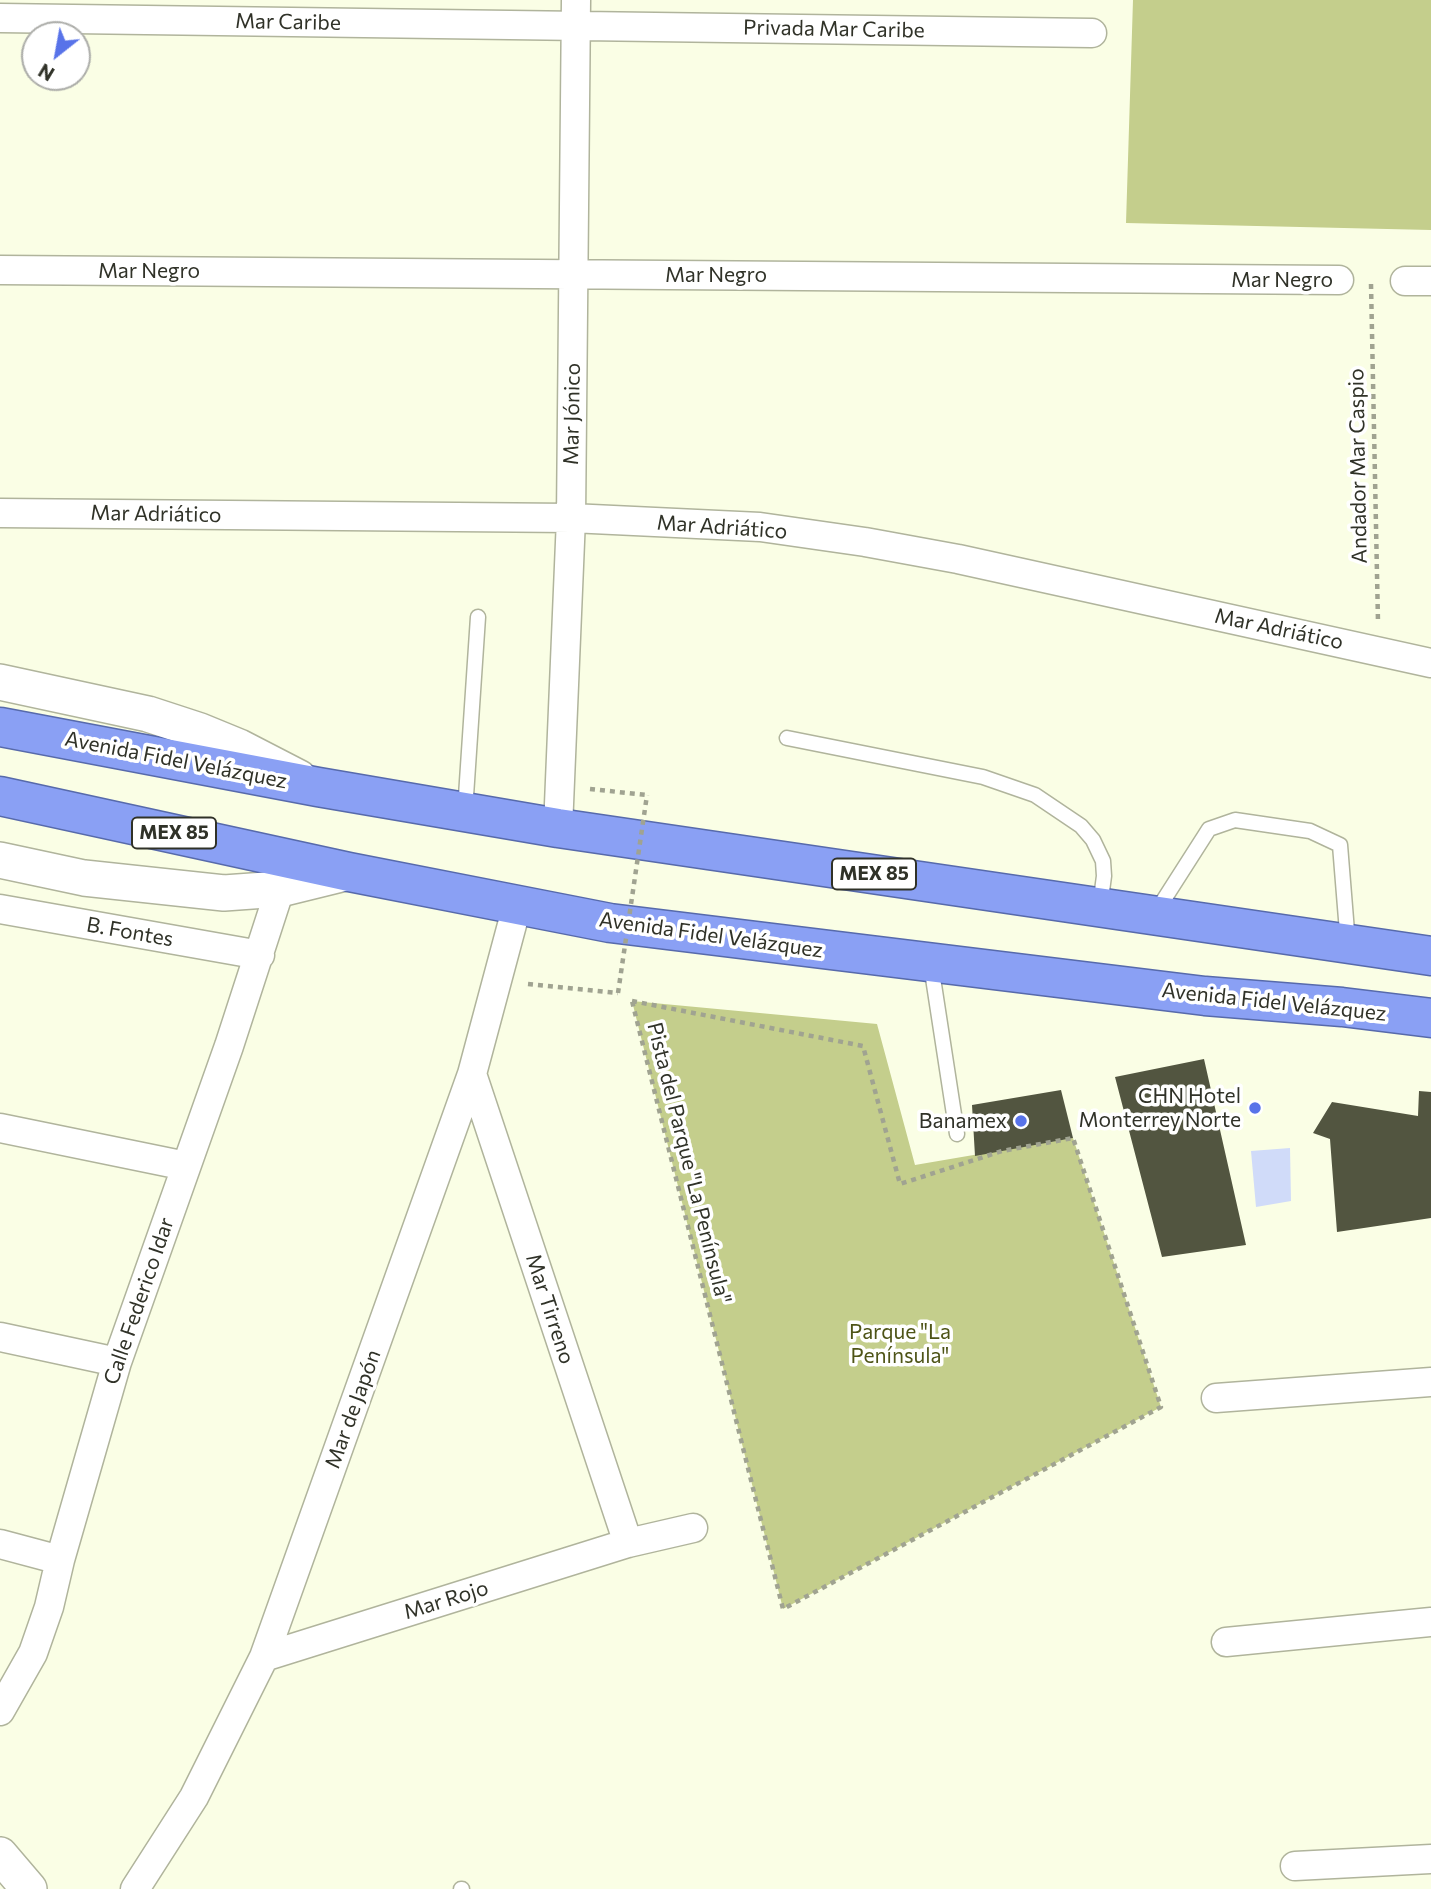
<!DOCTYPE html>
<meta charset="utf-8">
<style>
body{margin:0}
#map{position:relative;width:1431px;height:1889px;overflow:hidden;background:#fafee5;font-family:Commissioner,sans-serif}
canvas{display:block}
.north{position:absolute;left:21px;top:21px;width:70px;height:70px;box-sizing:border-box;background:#fff;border:2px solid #acada9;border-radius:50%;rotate:211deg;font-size:19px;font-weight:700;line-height:28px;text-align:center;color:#303228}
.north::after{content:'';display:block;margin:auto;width:24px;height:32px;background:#5873e9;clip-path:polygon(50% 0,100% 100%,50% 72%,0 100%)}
</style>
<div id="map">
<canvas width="1431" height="1889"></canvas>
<div class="north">N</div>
</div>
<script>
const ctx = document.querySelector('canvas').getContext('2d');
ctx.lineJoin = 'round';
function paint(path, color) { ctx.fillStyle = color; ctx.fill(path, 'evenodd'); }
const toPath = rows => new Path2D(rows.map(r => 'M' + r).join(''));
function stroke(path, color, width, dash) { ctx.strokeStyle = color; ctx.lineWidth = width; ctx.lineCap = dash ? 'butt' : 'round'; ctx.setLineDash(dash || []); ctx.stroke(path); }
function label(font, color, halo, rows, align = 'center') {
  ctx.font = font + ' Commissioner,sans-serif'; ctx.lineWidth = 7; ctx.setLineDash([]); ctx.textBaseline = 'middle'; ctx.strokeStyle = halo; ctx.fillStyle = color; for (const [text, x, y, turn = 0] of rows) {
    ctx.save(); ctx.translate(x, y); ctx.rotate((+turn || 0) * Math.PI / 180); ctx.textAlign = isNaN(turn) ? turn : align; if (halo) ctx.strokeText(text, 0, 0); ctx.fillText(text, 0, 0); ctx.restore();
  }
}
const green = toPath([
 [1133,0,1431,0,1431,230,1126,223],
 [632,1001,877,1024,915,1165,1073,1138,1161,1407,783,1609]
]);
const water = toPath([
 [1290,1148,1291,1201,1256,1207,1251,1151]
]);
const building = toPath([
 [1204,1059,1246,1245,1162,1257,1115,1077],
 [1061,1090,1073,1138,975,1156,972,1105],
 [1419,1091,1431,1092,1431,1218,1337,1232,1330,1139,1313,1133,1332,1102,1418,1116]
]);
const path = toPath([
 [1371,284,1378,622],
 [590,789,647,795],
 [528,984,618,993],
 [632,1001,863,1046,900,1184,1002,1151,1073,1138,1161,1407,783,1609,632,1001]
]);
const service = toPath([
 [787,738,983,777,1035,795,1081,826,1093,840,1103,861,1104,876,1100,906],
 [465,811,478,617],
 [1156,912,1209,829,1235,820,1310,831,1340,845,1348,944],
 [931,965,957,1134],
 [461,1889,462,1889]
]);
const minor = toPath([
 [0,18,1092,33],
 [0,270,1339,280],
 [1405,281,1431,281],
 [0,513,571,518,760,527,865,542,958,559,1431,663],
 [558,828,571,518,576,0],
 [0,909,260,955],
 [472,1074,628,1543],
 [0,1128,186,1166],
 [0,1337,117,1362],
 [1216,1398,1431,1382],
 [0,1544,60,1560],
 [1226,1642,1431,1622],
 [264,1657,628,1543,693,1528],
 [0,1711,33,1653,49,1607,60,1560,117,1362,229,1046,280,889],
 [1295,1866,1431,1859],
 [135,1889,194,1797,264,1657,472,1074,517,906]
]);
const tertiary = toPath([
 [0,682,148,714,200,731,239,747,299,778],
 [0,860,84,878,224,893,280,889,349,872],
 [0,1855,29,1889]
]);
const trunk = toPath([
 [0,727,318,787,558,828,1431,956],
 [0,796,349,872,610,923,1205,996,1342,1007,1431,1018]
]);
const pathBridge = toPath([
 [618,993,647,795]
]);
const markers = [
 [1255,1108,7,"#5873e9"],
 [1021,1121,7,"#5873e9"]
];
const shields = [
 [174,833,84],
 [874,874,84]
];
const shieldNames = [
 ["MEX 85",174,833],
 ["MEX 85",874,874]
];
const streetNames = [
 ["Mar Caribe",288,22,1],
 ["Privada Mar Caribe",834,29,1],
 ["Mar Negro",149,271],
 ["Mar Negro",716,275],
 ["Mar Negro",1282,280],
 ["Mar Jónico",572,414,-89],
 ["Andador Mar Caspio",1358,466,-91],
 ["Mar Adriático",156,514,1],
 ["Mar Adriático",722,527,4],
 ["Mar Adriático",1279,629,12],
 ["Avenida Fidel Velázquez",176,760,11],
 ["B. Fontes",130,932,10],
 ["Avenida Fidel Velázquez",711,935,8],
 ["Avenida Fidel Velázquez",1274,1002,6],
 ["Pista del Parque \"La Península\"",689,1163,76],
 ["Calle Federico Idar",139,1301,-71],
 ["Mar Tirreno",550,1309,72],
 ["Mar de Japón",353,1409,-70],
 ["Mar Rojo",446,1600,-17]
];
const poiNames = [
 ["CHN Hotel",1241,1096],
 ["Monterrey Norte",1241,1120],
 ["Banamex",1007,1121]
];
const parkNames = [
 ["Parque \"La",900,1332],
 ["Península\"",900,1356]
];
paint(green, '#c4ce8c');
paint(water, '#d0dbf9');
paint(building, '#525540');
stroke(service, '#b0b49c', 17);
stroke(minor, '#b0b49c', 31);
stroke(tertiary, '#b0b49c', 38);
stroke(trunk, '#576aab', 41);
stroke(path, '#a0a391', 4.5, [5, 5]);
stroke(service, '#fff', 14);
stroke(minor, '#fff', 28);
stroke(tertiary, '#fff', 35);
stroke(trunk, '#8aa0f4', 38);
stroke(pathBridge, '#a0a391', 4.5, [5, 5]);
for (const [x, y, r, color] of markers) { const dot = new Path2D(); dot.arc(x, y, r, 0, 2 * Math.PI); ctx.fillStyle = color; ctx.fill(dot); stroke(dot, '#fff', 2.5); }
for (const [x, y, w] of shields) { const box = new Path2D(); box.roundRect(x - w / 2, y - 15.5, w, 31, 5); ctx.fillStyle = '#fff'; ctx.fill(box); stroke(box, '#303228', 2); }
label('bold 19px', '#303228', null, shieldNames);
label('21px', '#303228', '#fff', streetNames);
label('21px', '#303228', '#fff', poiNames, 'right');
label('21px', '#4e5417', '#fff', parkNames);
</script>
